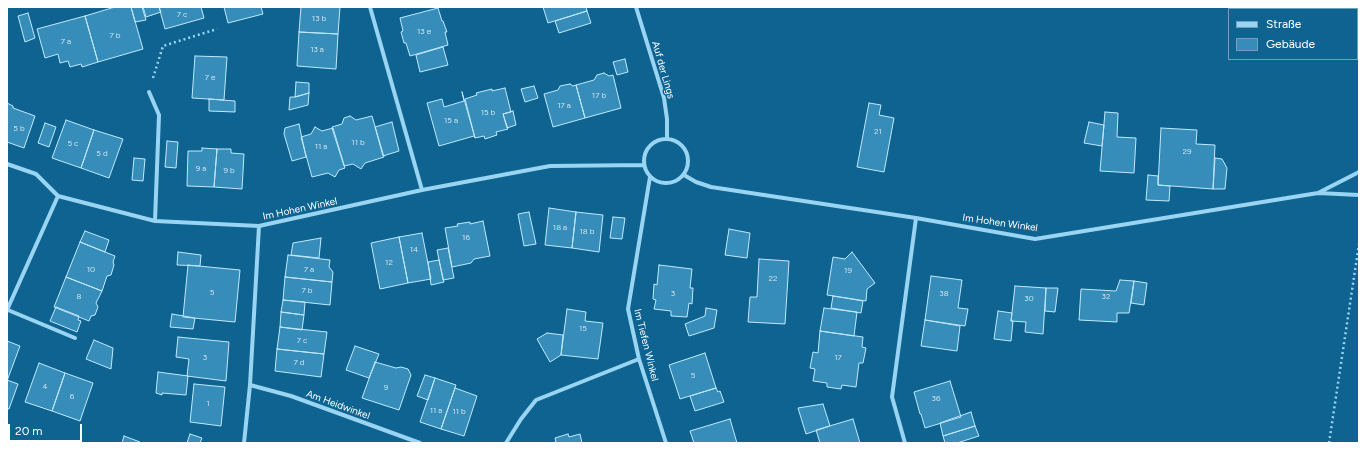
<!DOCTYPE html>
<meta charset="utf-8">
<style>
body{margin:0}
#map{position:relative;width:1366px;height:450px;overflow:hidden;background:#0f6390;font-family:Figtree,sans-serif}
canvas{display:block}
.frame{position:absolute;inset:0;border:8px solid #fff;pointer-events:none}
.legend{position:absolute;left:1228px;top:8px;width:130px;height:52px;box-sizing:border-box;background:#0f6390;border:1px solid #6fa1bc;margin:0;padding:5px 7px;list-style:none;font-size:12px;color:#fff}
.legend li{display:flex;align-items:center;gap:8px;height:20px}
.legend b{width:20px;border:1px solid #6fa1bc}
.scale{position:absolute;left:8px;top:424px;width:74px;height:18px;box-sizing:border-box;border:2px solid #fff;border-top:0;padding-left:5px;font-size:12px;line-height:14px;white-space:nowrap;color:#fff;-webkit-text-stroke:3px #0f6390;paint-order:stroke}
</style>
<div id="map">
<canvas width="1366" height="450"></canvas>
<div class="frame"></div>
<ul class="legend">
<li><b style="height:5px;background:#99d5f3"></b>Straße</li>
<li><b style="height:11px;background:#378db9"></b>Gebäude</li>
</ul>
<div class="scale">20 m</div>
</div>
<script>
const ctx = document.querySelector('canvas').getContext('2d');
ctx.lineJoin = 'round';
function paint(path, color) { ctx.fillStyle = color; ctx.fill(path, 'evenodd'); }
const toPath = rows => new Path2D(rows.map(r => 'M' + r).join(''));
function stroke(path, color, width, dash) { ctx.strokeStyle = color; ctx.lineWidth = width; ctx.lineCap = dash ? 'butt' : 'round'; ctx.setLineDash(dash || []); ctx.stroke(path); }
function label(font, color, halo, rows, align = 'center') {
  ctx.font = font + ' Figtree,sans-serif'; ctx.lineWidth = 3; ctx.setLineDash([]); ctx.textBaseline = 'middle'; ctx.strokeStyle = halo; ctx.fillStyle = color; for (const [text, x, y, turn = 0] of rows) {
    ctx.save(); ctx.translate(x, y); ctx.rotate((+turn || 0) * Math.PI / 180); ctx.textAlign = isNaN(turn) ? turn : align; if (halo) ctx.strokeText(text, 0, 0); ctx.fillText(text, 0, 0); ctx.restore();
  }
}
const building = toPath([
 [115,7,131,7,143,49,98,62,85,16,115,7],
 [131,7,142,7,146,20,135,22,131,7],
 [143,7,159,7,161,12,146,17,143,7],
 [159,7,201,7,204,18,165,29,159,7],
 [224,7,261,7,263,14,228,23,224,7],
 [301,7,340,7,338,34,299,32,301,7],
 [543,7,586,7,587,11,548,23,543,7],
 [438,8,442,21,443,21,447,32,445,32,448,45,410,56,406,43,404,43,401,32,403,31,400,18,438,8],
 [587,11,591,23,559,33,555,21,587,11],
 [28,13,35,38,25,42,18,16,28,13],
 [85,16,98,62,82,67,81,64,70,67,68,61,60,63,58,54,45,58,37,29,85,16],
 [299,32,338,34,336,69,297,66,299,32],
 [443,47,448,65,420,72,416,55,443,47],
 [195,56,227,57,224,100,192,98,195,56],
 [625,59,628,72,617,75,613,62,625,59],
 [604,73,609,76,613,75,621,108,585,118,576,85,594,80,597,75,604,73],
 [296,82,309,83,309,93,295,97,296,82],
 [570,84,573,86,576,85,585,118,553,127,544,94,558,90,560,86,570,84],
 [534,86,538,98,525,102,521,89,534,86],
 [505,88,511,112,503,114,508,129,496,132,497,135,485,139,484,136,475,138,465,99,477,95,476,93,492,89,492,91,505,88],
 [462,92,475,138,474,136,439,146,427,103,442,99,444,107,464,101,462,92],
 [309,93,308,105,289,110,290,97,295,97,309,93],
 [209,99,235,101,235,112,209,111,209,99],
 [7,103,13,106,13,108,35,116,24,148,7,142,7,103],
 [869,103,881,105,879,115,894,118,884,172,857,167,869,103],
 [513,111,516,125,507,128,503,114,513,111],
 [1105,112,1118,113,1117,137,1136,138,1134,173,1100,171,1105,112],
 [350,116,356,120,372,116,384,157,365,163,361,169,353,164,344,166,332,128,332,127,342,124,344,118,350,116],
 [66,120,94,130,81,168,52,158,66,120],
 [392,122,399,151,383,156,375,127,392,122],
 [1089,122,1104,125,1102,146,1084,143,1089,122],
 [45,123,56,127,49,147,38,143,45,123],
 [299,124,306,157,292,161,284,134,285,128,299,124],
 [315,127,322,131,333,128,345,168,339,170,335,177,328,173,312,177,301,137,311,134,315,127],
 [1161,128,1197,130,1196,144,1215,145,1213,189,1158,185,1161,128],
 [94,130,123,139,109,178,81,168,94,130],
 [167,141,178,142,176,168,165,167,167,141],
 [202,148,217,149,214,187,187,186,188,151,202,151,202,148],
 [217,149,231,149,231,153,244,154,242,189,214,187,217,149],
 [134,158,145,159,143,181,132,180,134,158],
 [1215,158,1222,159,1227,168,1225,189,1213,189,1215,158],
 [1148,175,1158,176,1158,185,1170,186,1169,201,1146,200,1148,175],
 [549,208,576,212,572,248,545,245,549,208],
 [529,212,536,244,524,246,518,214,529,212],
 [576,212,603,215,599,252,572,248,576,212],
 [613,217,625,218,622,239,610,238,613,217],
 [483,221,490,256,474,259,471,263,452,267,445,228,458,226,457,224,470,222,470,224,483,221],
 [729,229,750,233,747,258,725,255,729,229],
 [85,231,109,240,105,252,80,242,85,231],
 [422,233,431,279,408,283,399,237,422,233],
 [399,237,408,283,380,289,371,243,399,237],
 [321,238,319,258,291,255,293,243,321,238],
 [80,242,115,256,113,262,114,265,111,275,107,276,102,291,66,277,80,242],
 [448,248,454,278,443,280,437,250,448,248],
 [178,252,201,255,200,266,177,265,178,252],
 [852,252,875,283,867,289,866,301,827,295,833,257,845,259,852,252],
 [288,255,330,260,329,267,333,272,332,282,285,277,288,255],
 [759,259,789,261,785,324,748,322,750,297,757,297,759,259],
 [439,260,444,282,431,285,428,262,439,260],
 [188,265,240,270,235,322,183,317,188,265],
 [659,265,692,269,690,288,693,288,692,304,689,303,687,317,671,316,671,311,654,309,656,300,653,299,654,284,657,285,659,265],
 [931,276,962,280,958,308,968,309,965,326,925,320,931,276],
 [66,277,102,291,96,303,98,307,95,315,91,316,89,321,54,307,66,277],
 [285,277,332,282,330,305,283,300,285,277],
 [1120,280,1134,281,1129,313,1117,313,1117,322,1079,320,1081,289,1116,291,1120,280],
 [1134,281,1147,283,1144,305,1131,303,1134,281],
 [1015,286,1046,288,1043,334,1025,332,1026,322,1011,321,1015,286],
 [1046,288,1058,288,1055,312,1045,311,1046,288],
 [833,296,863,301,861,313,831,308,833,296],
 [283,300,305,302,304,315,281,312,283,300],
 [56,307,79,316,78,320,81,321,77,332,50,321,56,307],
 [706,308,717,310,714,328,689,336,685,324,705,316,706,308],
 [824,308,857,312,854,336,820,331,824,308],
 [567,309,586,312,585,321,603,323,598,359,561,355,567,309],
 [998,311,1012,313,1011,321,1013,321,1011,341,994,339,998,311],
 [281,312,304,315,302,330,280,327,281,312],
 [172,314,195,318,193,329,170,327,172,314],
 [925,320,960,326,957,351,921,346,925,320],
 [280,327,327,332,324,354,277,349,280,327],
 [820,331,863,337,862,347,866,348,863,363,859,363,856,387,842,385,841,389,827,387,827,383,813,381,815,369,810,368,813,352,818,353,820,331],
 [547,333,563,335,561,355,550,362,537,339,547,333],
 [178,337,229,342,226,381,187,376,189,359,176,357,178,337],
 [94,340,113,348,111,369,86,359,94,340],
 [7,341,20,346,7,381,7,341],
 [355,346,379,354,369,378,346,370,355,346],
 [277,349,324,354,321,377,275,371,277,349],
 [705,353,716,388,680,399,669,365,705,353],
 [375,362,396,368,401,367,408,369,411,375,399,410,362,398,375,362],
 [39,363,65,373,52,411,25,402,39,363],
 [158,372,188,376,186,395,162,393,162,395,156,393,158,372],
 [65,373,93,383,80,421,52,411,65,373],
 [425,375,435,378,428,400,417,396,425,375],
 [435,378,456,385,441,429,420,422,435,378],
 [7,380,18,384,9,409,7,409,7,380],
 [950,381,961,417,925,428,921,414,920,414,914,392,950,381],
 [194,384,225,387,221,426,190,422,194,384],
 [455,388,477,396,464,436,441,429,455,388],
 [716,388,718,392,720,391,724,402,695,411,690,396,716,388],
 [823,404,830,426,806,434,798,408,823,404],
 [971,412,975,426,943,436,940,423,971,412],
 [730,419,737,443,694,443,690,431,730,419],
 [853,419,860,443,820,443,816,430,853,419],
 [975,426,979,436,957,443,945,443,943,436,975,426],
 [190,434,202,438,200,443,187,443,190,434],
 [568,434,569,437,580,434,582,443,551,443,556,442,555,438,568,434],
 [124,436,140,442,139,443,122,443,124,436]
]);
const path = toPath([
 [153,78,163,46,217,29],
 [1329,443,1359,244]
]);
const minor = toPath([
 [370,7,422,190],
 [636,7,664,98,667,119,667,139],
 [149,92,159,115,155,221],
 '644 161a22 22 0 1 1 44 0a22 22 0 1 1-44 0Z',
 [7,164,36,174,58,196,155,221,259,226,422,190,550,166,644,165],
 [684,175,696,182,711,187,916,218,1035,239,1318,193,1359,172],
 [650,177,628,309,639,359,666,443],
 [1318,193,1359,195],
 [7,310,58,196],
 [8,310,75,338],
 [250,385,291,396,420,443],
 [244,443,250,385,259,226],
 [506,443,521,419,536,400,639,359],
 [905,443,892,397,916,218]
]);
const numberNames = [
 ["7 c",182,15],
 ["13 b",319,19],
 ["13 e",424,32],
 ["7 b",115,36],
 ["7 a",66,42],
 ["13 a",317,50],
 ["7 e",210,78],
 ["17 b",599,96],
 ["17 a",564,106],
 ["15 b",488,113],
 ["15 a",451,121],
 ["5 b",19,129],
 ["21",878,132],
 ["11 b",358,143],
 ["5 c",73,144],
 ["11 a",321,147],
 ["29",1187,152],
 ["5 d",102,154],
 ["9 a",201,169],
 ["9 b",229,171],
 ["18 a",560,228],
 ["18 b",587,232],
 ["16",466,238],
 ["14",414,250],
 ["12",389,263],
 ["10",91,270],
 ["7 a",309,270],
 ["19",848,271],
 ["22",773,279],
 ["7 b",307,291],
 ["5",212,293],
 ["3",673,294],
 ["38",944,294],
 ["8",79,297],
 ["32",1106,297],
 ["30",1029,299],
 ["15",583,329],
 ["7 c",302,341],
 ["3",205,358],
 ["17",838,358],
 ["7 d",299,363],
 ["5",693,376],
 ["4",45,387],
 ["9",386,388],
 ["6",72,397],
 ["36",936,399],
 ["1",208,404],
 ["11 a",436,411],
 ["11 b",459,412]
];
const streetNames = [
 ["Auf der Lings",663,70,74],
 ["Im Hohen Winkel",300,209,-12],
 ["Im Hohen Winkel",1000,223,8],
 ["Im Tiefen Winkel",646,345,76],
 ["Am Heidwinkel",338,405,20]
];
paint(building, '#378db9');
stroke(building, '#c0e9fe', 1);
stroke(path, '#99d5f3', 2.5, [2, 3]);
stroke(minor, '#99d5f3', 4);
label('8px', '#cde2ee', null, numberNames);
label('10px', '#fff', '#0f6390', streetNames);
</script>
